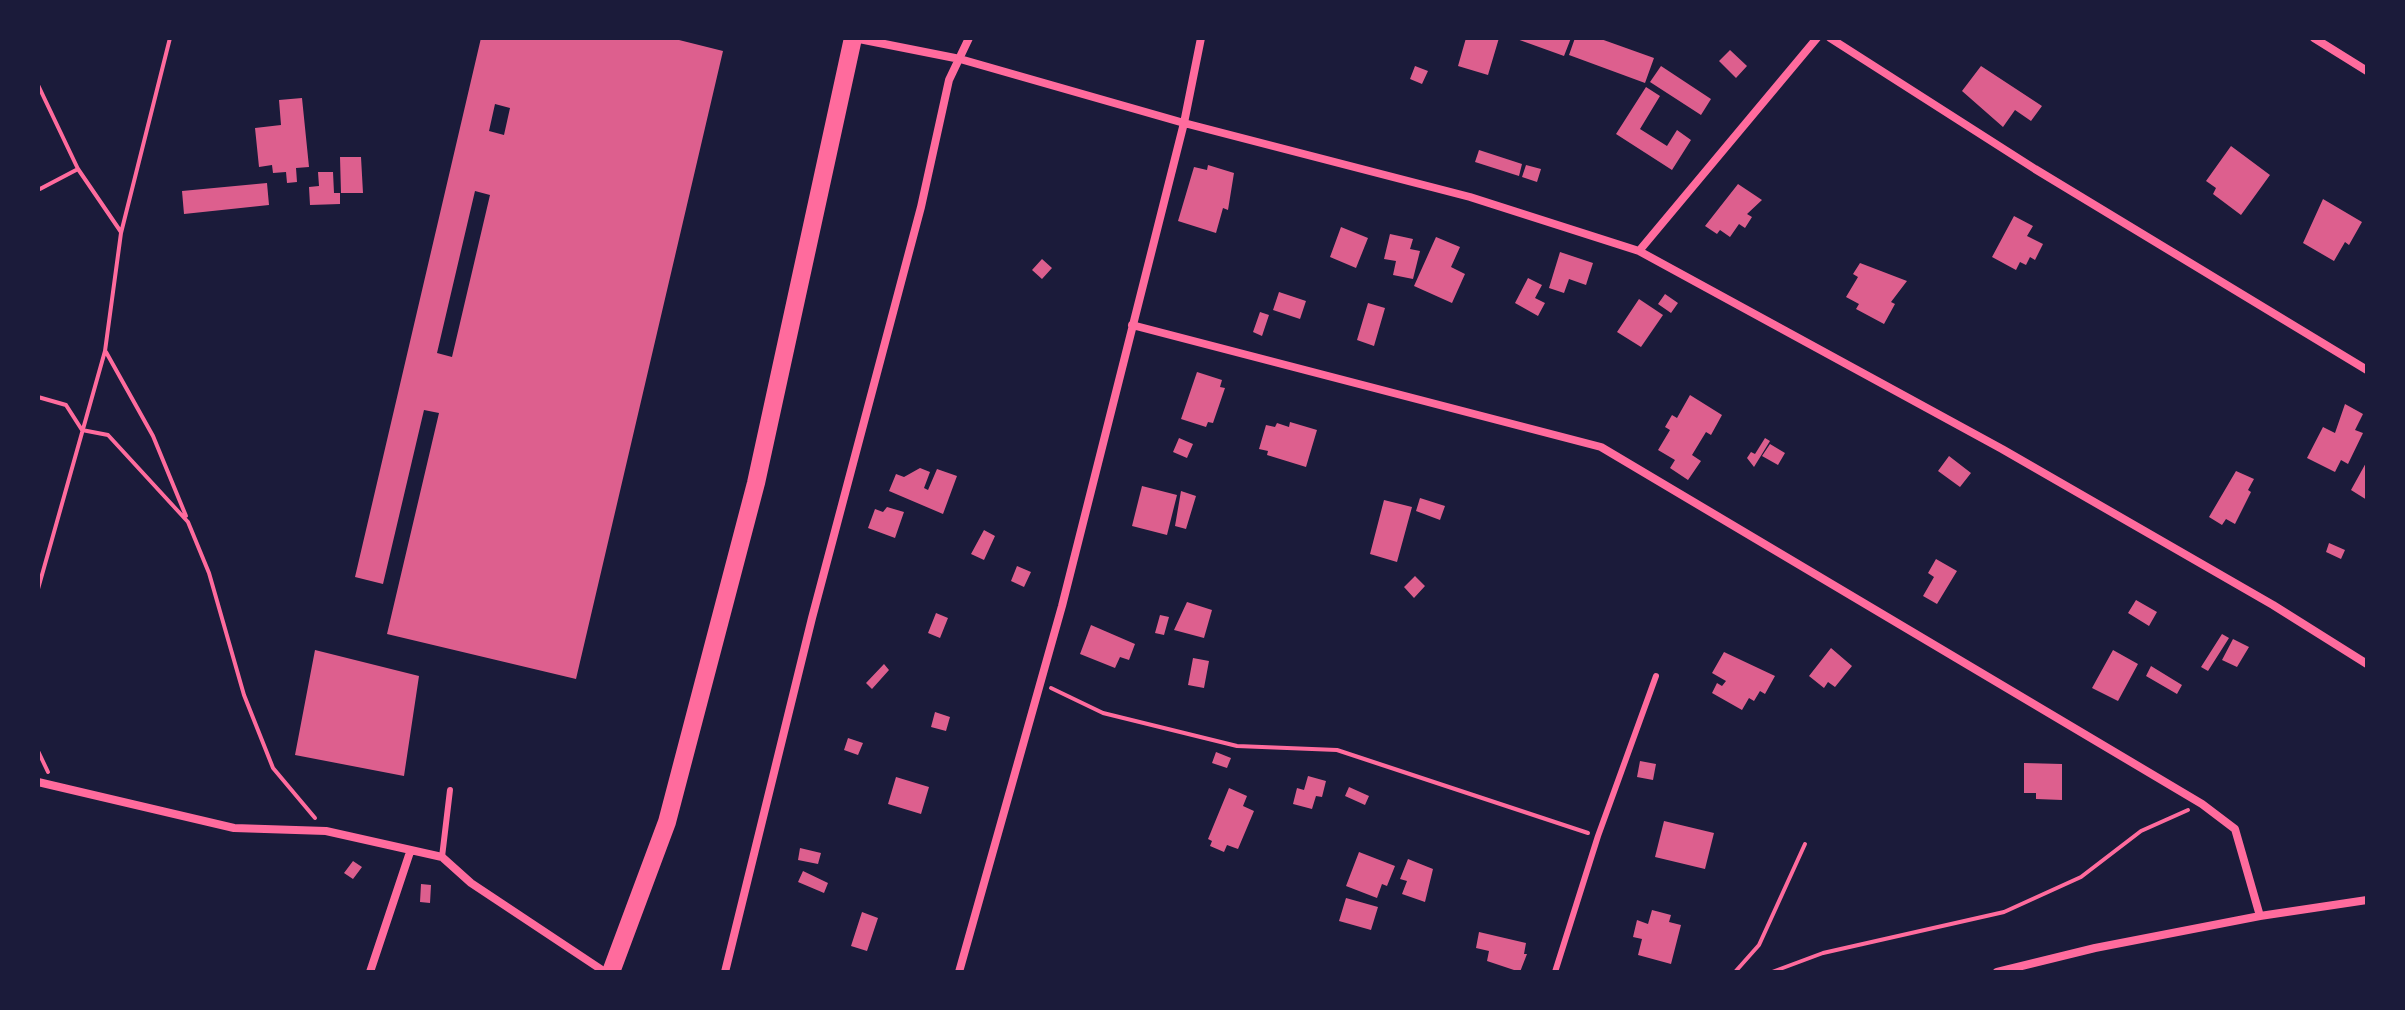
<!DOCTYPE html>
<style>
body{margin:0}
#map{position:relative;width:2405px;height:1010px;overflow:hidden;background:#1b1b3a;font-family:"IBM Plex Sans",sans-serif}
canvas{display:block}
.frame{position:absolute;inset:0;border:40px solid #1b1b3a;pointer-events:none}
</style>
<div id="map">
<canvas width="2405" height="1010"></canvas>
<div class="frame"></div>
</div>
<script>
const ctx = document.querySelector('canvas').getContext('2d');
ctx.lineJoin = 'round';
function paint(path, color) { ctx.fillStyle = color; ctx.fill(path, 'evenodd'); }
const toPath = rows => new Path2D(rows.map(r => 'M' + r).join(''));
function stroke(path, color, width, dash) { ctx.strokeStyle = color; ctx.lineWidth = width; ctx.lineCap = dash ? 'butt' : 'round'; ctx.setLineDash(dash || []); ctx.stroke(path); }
const building = toPath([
 [481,38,671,38,723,51,576,679,387,634,439,413,424,410,383,584,355,577],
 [495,104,510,108,504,135,489,131],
 [475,191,490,195,452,357,437,353],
 [1466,38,1499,38,1488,75,1458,66],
 [1514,38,1571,38,1564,56],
 [1575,38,1598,38,1654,58,1645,83,1569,55],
 [1730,50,1747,66,1736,78,1719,61],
 [1415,66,1428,71,1422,84,1410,79],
 [1661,66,1711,99,1701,115,1650,82],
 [1981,66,2042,106,2031,121,2015,110,2003,127,1962,91],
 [1646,87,1660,96,1640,129,1667,146,1677,130,1691,140,1672,170,1616,134],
 [302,98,309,167,296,168,297,182,287,183,286,172,273,173,272,165,259,167,255,128,281,125,279,100],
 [2231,146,2270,175,2241,215,2213,194,2216,188,2206,181],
 [1479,150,1522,164,1519,176,1475,162],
 [340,157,361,157,363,193,341,193],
 [1208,165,1234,173,1228,210,1223,208,1216,233,1178,221,1194,167,1207,170],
 [1526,165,1541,169,1537,182,1522,177],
 [318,172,333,172,334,193,340,193,340,204,310,205,309,187,319,186],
 [267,183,269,205,184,214,182,191],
 [1738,184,1762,200,1747,214,1752,217,1745,228,1739,224,1730,237,1720,230,1717,234,1705,226],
 [2323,199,2362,222,2349,245,2345,242,2334,261,2303,243],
 [2014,216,2033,226,2027,236,2043,244,2035,260,2030,257,2026,265,2020,262,2016,270,1992,257],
 [1341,227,1368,238,1356,268,1330,257],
 [1390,234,1413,239,1410,249,1420,251,1413,279,1393,275,1396,261,1384,259],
 [1436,237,1460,247,1451,267,1465,274,1452,303,1414,286],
 [1560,252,1593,263,1586,285,1569,279,1564,293,1549,288],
 [1042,259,1052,268,1042,279,1032,270],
 [1860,263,1907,281,1891,302,1895,304,1884,324,1856,309,1859,304,1846,297,1858,277,1853,274],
 [1528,278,1542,285,1535,298,1545,303,1538,316,1515,303],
 [1279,292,1306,301,1300,319,1273,310],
 [1665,294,1678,303,1671,313,1658,304],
 [1639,299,1663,315,1641,347,1617,332],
 [1368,303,1385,308,1374,346,1357,340],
 [1260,312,1269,315,1262,336,1253,332],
 [1197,372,1222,380,1220,387,1225,388,1213,423,1208,422,1206,427,1181,419],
 [1690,395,1722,415,1711,435,1706,432,1692,455,1701,461,1688,480,1670,468,1675,460,1658,450,1670,430,1665,427,1672,415,1677,418],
 [2345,404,2363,414,2355,430,2363,433,2348,464,2341,460,2335,472,2307,458,2323,427,2335,433],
 [1290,422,1317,430,1306,467,1267,455,1268,451,1259,449,1266,425,1275,427,1277,423,1289,427],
 [1179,438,1193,444,1187,458,1173,452],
 [1765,438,1770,441,1754,467,1747,458,1751,452,1755,454],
 [1770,444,1785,453,1778,465,1762,456],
 [1949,456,1971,473,1960,487,1938,471],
 [2367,461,2367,500,2351,490],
 [920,468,930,472,924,488,928,490,937,469,957,476,943,514,889,491,896,474,904,477],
 [2236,471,2254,479,2248,490,2251,492,2235,524,2226,519,2222,525,2209,517],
 [1142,486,1177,495,1167,535,1132,526],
 [1181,491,1196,496,1186,529,1175,526],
 [1420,498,1445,506,1440,520,1416,511],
 [1384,500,1412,507,1397,562,1370,554],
 [887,507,904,512,895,538,868,528,875,509,883,512],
 [984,530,995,536,984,560,971,554],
 [2329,543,2345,550,2341,559,2326,552],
 [1936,559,1957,571,1937,604,1923,596,1934,577,1928,573],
 [1017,566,1031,572,1024,587,1011,581],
 [1415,576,1425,586,1414,598,1404,587],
 [2136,600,2157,612,2149,626,2128,613],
 [1187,602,1212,610,1204,638,1174,630],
 [936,613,948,618,940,638,928,633],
 [1160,615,1169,617,1164,635,1155,633],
 [1091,625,1135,644,1129,660,1120,657,1115,668,1080,654],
 [2222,634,2229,638,2208,671,2201,667],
 [2233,639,2249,647,2237,667,2222,660],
 [1831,648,1852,666,1835,687,1828,682,1824,688,1809,676],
 [315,650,419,676,404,776,295,755],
 [2113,650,2138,664,2118,701,2092,688],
 [1724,652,1775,676,1765,694,1760,691,1754,701,1749,698,1742,710,1712,693,1717,683,1722,686,1726,681,1712,673],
 [1193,658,1209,661,1204,688,1188,685],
 [884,664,889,670,872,689,866,683],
 [2151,666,2182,685,2177,694,2146,676],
 [935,712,950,717,946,731,931,727],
 [848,738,863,743,858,755,844,750],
 [1216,752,1231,758,1227,768,1212,763],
 [1640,761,1656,764,1653,780,1637,777],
 [2024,763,2062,764,2062,800,2036,799,2036,793,2024,793],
 [1308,776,1326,781,1322,797,1316,796,1312,809,1293,804,1297,788,1304,790],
 [896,777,929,787,921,814,888,804],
 [1349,787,1369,796,1365,805,1345,796],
 [1229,788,1247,796,1243,806,1254,811,1238,849,1227,845,1224,852,1210,846,1212,841,1208,839],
 [1664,821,1714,833,1705,869,1655,857],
 [800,848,821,853,818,864,798,860],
 [1359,852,1395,866,1387,886,1382,884,1377,898,1346,886],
 [1408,859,1433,869,1425,902,1402,894,1407,881,1400,879],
 [353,861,362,867,353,879,344,873],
 [803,871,828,883,824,893,798,882],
 [421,884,431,885,430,903,420,902],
 [1346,898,1378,907,1371,930,1339,921],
 [1652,910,1671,915,1669,922,1681,925,1671,964,1638,955,1642,939,1633,937,1637,920,1648,924],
 [862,912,878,918,867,951,851,946],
 [1479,932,1526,943,1524,954,1527,954,1520,972,1487,961,1489,951,1476,948]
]);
const path = toPath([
 [38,85,78,169,121,232],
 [38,190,78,169],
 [106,352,153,436,186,516],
 [38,397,66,405,82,430,108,435,188,522,209,573,244,695,273,768,315,818],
 [38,589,105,351,121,233,170,38],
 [1051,688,1103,713,1237,746,1337,750,1588,833],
 [38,751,48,772],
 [1735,972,1759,945,1805,844],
 [1772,972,1823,953,2004,912,2081,877,2141,831,2188,810]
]);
const service = toPath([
 [442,857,450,790],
 [1555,972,1598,836,1656,676]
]);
const minor = toPath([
 [854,38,960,59,1184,123,1470,197,1639,251,1817,38],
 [1830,38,2035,169,2367,370],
 [2314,38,2367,71],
 [1639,251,2002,449,2273,605,2367,664],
 [1132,325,1601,447,2202,804,2235,829,2260,916],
 [38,782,234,828,326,831,442,857,471,883,605,972],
 [370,972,410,852],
 [725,972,812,618,921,207,949,80,969,38],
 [959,972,1062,606,1184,123,1201,38],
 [1997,972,2095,948,2260,916,2367,900]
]);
const primary = toPath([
 [611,972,667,822,756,483,853,38]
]);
paint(building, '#dd5f8e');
stroke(path, '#ff6b9d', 4);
stroke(service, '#ff6b9d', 6);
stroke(minor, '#ff6b9d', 8);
stroke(primary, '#ff6b9d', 18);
</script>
